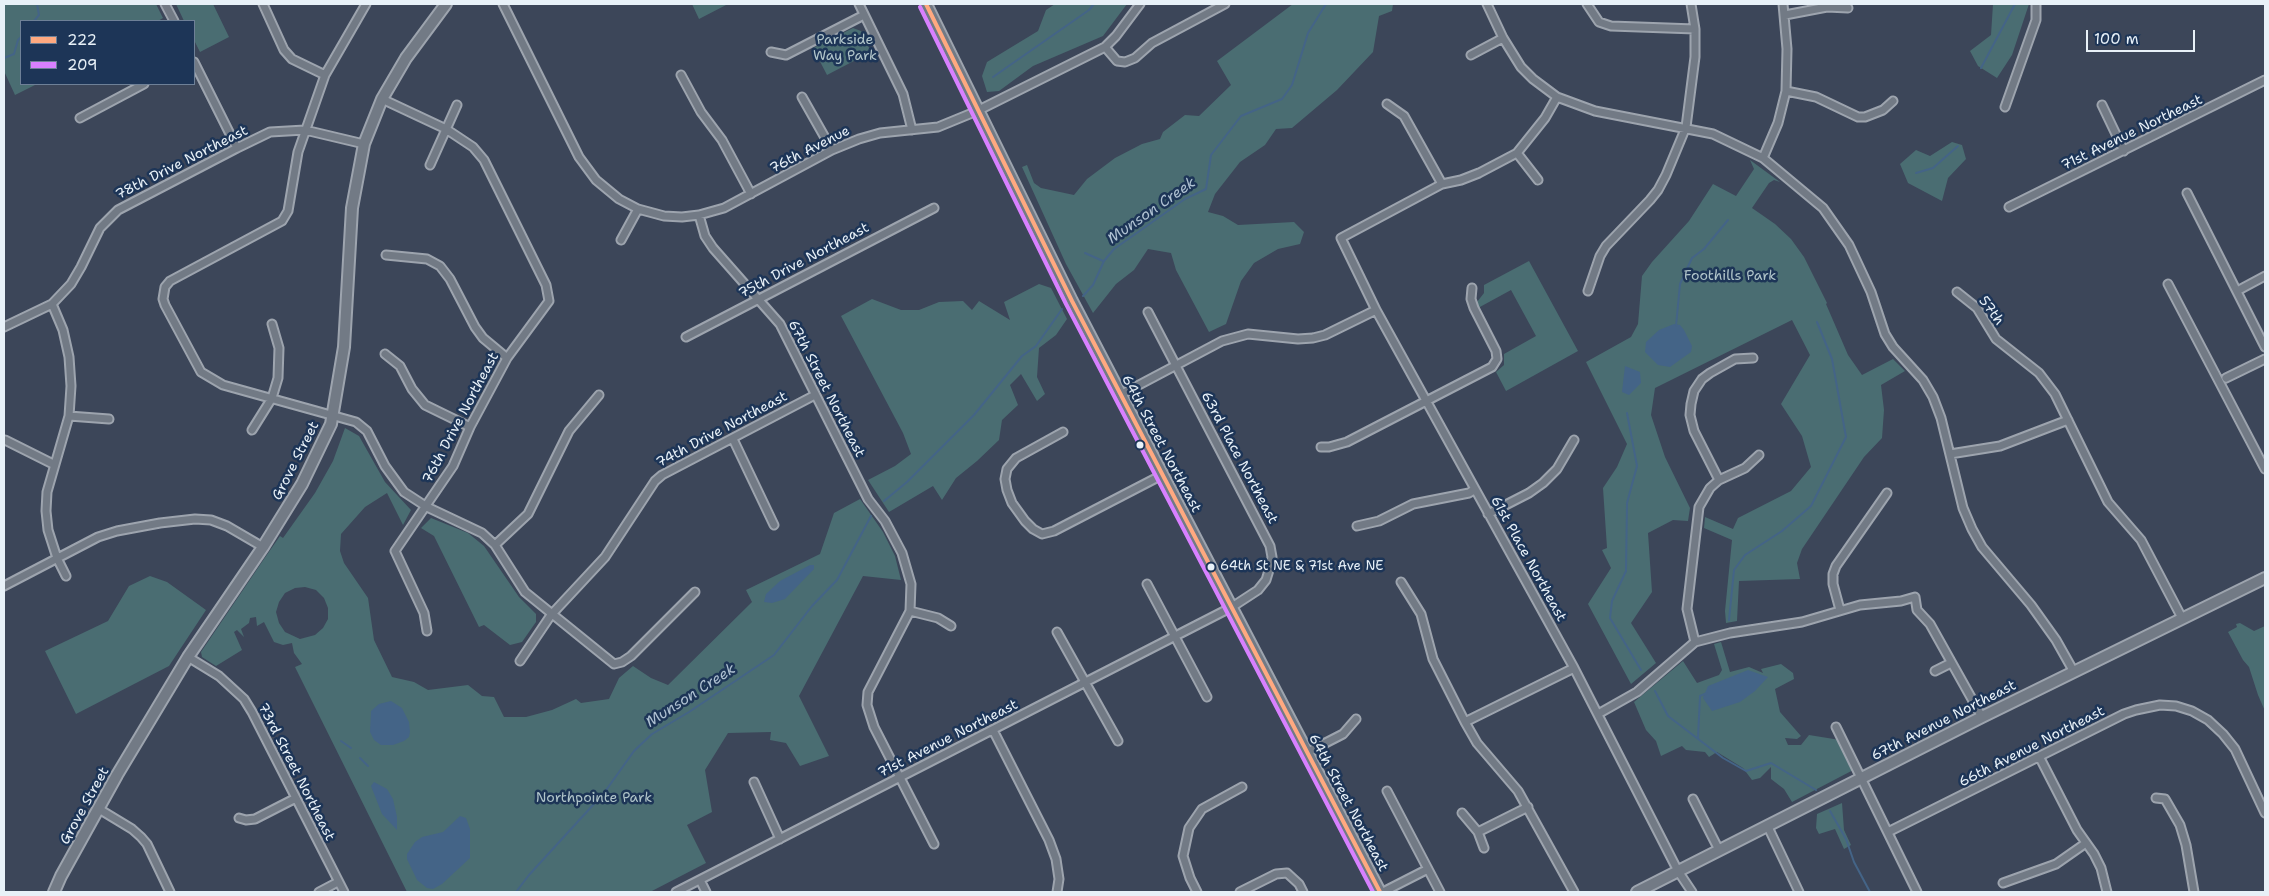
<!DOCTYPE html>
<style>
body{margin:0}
#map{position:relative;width:2269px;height:896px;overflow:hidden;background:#3c4659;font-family:"Shantell Sans",sans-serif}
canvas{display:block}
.frame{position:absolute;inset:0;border:5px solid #e8f1f8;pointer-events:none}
.legend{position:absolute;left:20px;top:20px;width:175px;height:65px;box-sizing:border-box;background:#1d3557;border:1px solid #6e8097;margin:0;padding:6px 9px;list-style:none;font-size:15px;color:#e8f1f8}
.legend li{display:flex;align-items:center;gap:10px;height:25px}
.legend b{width:25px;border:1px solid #6e8097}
.scale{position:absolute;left:2086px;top:30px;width:109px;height:22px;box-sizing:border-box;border:2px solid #e8f1f8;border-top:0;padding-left:6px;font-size:15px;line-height:18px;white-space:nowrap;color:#e8f1f8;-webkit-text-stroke:4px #1d3557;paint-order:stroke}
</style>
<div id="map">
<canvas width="2269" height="896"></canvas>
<div class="frame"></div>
<ul class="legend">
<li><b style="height:6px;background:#ffa980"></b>222</li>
<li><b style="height:6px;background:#d880ff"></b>209</li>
</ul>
<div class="scale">100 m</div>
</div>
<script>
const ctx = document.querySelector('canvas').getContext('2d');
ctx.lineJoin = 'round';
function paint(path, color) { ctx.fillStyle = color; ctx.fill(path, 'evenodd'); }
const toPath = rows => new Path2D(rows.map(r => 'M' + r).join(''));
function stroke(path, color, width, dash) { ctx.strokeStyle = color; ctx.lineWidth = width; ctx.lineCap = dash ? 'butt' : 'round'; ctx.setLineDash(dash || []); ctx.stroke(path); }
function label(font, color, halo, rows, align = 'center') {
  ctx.font = font + ' "Shantell Sans",sans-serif'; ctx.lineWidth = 5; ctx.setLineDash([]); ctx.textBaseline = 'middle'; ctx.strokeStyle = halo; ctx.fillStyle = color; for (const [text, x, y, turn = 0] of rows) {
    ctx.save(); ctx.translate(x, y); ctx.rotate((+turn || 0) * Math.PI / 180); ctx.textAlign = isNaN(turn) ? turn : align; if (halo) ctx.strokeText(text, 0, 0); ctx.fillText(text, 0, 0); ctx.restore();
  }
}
const green = toPath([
 [4,4,156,4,163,18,158,21,21,21,21,84,37,84,15,95,4,71],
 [176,4,213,4,229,37,200,52,194,40,194,21,184,21],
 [692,4,728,4,699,19],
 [1055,4,1127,4,1103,36,1033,66,999,91,987,92,982,76,987,62,1038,31,1046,10],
 [1293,4,1393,4,1392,11,1379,16,1373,52,1337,90,1292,128,1276,129,1265,145,1240,162,1215,194,1208,212,1223,216,1238,225,1294,222,1304,232,1300,244,1278,249,1254,263,1241,281,1226,324,1209,332,1176,270,1171,253,1148,249,1134,270,1116,284,1093,313,1066,264,1022,167,1027,165,1034,183,1041,188,1074,195,1087,179,1115,158,1142,144,1160,139,1163,132,1185,115,1199,116,1231,85,1217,61],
 [1993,4,2029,4,2012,55,1997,78,1978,66,1970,51,1991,35],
 [853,28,861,31,871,52,827,75,813,48],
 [1952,142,1962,145,1966,159,1948,178,1942,201,1908,183,1900,164,1916,150,1930,156],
 [1750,160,1780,182,1774,180,1769,183,1752,208,1775,224,1791,239,1804,257,1827,303,1826,304,1848,355,1862,375,1893,359,1905,371,1881,385,1884,410,1882,438,1864,457,1802,549,1797,563,1800,579,1739,581,1737,621,1726,623,1725,611,1732,540,1704,528,1705,517,1733,529,1738,518,1791,491,1811,467,1802,436,1781,404,1810,355,1792,320,1655,388,1651,415,1665,457,1690,508,1688,521,1673,520,1648,533,1652,592,1631,623,1656,663,1631,684,1588,604,1611,568,1602,550,1607,548,1603,488,1617,467,1627,444,1586,362,1631,337,1638,324,1642,276,1652,262,1689,221,1713,184,1736,196,1754,169],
 [1529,261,1578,351,1506,391,1496,372,1504,365,1504,354,1536,336,1511,290,1478,308,1477,302,1484,293,1484,285],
 [1039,284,1051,288,1067,319,1056,335,1039,348,1037,377,1045,394,1037,401,1021,374,1010,385,1018,405,1002,420,999,440,977,461,956,478,942,500,933,486,889,512,868,480,895,466,911,454,903,433,841,316,872,299,901,310,919,310,939,302,963,301,972,310,979,301,1010,320,1004,302],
 [345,428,359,436,385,482,411,510,403,525,387,493,365,507,341,534,340,551,344,563,368,598,374,640,392,677,414,682,428,690,468,685,482,696,494,697,504,717,526,717,552,710,576,699,581,703,609,699,619,678,633,666,651,678,668,685,752,602,746,590,820,554,834,513,860,499,883,532,895,556,901,580,863,576,799,696,829,756,800,766,786,743,770,740,771,732,728,733,705,770,712,812,687,825,706,863,650,892,407,892,295,667,302,664,294,653,292,643,283,645,274,642,264,622,257,626,256,617,250,618,249,623,241,629,244,637,237,630,234,632,242,650,216,666,202,657,201,652,264,559,280,536,283,538,315,493,333,461],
 [305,587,316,590,324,598,328,608,328,619,323,628,315,635,300,639,285,632,279,623,276,612,279,602,285,593,295,588],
 [431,518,468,533,484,546,519,597,536,614,536,622,522,642,510,645,484,625,479,627,434,536,421,528],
 [150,576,167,582,206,610,169,666,76,714,45,651,108,621,129,586],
 [2240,623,2254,631,2265,626,2265,711,2258,695,2249,667,2243,660,2228,632,2237,627,2236,624],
 [1721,642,1730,672,1749,667,1763,673,1761,669,1781,664,1793,673,1794,679,1775,689,1780,712,1801,736,1797,739,1785,738,1788,745,1801,745,1809,735,1840,740,1859,767,1792,802,1784,789,1771,779,1771,767,1760,778,1752,780,1743,768,1717,752,1709,757,1705,752,1686,750,1682,746,1661,756,1656,741,1646,730,1634,702,1683,661,1697,683,1719,675,1722,670,1714,644],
 [1842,803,1844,830,1851,845,1844,849,1835,829,1819,834,1816,828,1817,814]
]);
const water = toPath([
 [1674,324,1680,325,1684,330,1692,346,1691,352,1670,367,1658,365,1645,352,1646,342,1659,330],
 [1625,366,1640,372,1641,383,1629,395,1622,392],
 [810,565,814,565,814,569,785,599,772,603,764,602,766,594,780,581],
 [1748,670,1768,677,1755,691,1740,702,1712,711,1703,698,1708,686],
 [391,701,402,708,409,722,410,732,409,737,404,741,393,745,381,745,374,740,370,732,371,711,379,704],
 [374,782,387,789,393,799,397,817,397,830,382,814,371,786],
 [460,816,466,818,470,829,470,858,442,884,433,889,427,888,417,880,407,859,407,854,415,842,422,837,443,832]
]);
const stream = toPath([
 [34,21,39,15,37,4],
 [4,58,14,54,18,40,21,37],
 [1981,68,2015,4],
 [993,77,1089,10,1094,4],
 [1916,173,1933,168,1958,146],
 [1085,253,1103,261],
 [1083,296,1093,285,1104,261,1114,249,1185,199,1206,189,1211,155,1241,116,1282,99,1292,85,1308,33,1326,4],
 [1676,326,1680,284,1692,258,1704,249,1728,220],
 [1627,413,1637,466,1627,503,1626,571,1612,601,1610,618,1641,670],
 [884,501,907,482,974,415,1022,356,1036,346,1062,309],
 [1729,620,1734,570,1745,555,1782,531,1811,506,1846,437,1832,359,1817,322],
 [1655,691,1668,716,1723,758,1746,771,1771,763,1816,790],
 [1698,738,1700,696,1707,693],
 [341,741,351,748],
 [360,758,368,766],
 [1830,811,1846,839,1854,862,1870,892],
 [516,892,529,875,604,793,634,751,652,734,689,712,774,655,812,606,837,580,871,516]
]);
const street = toPath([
 [165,4,174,21],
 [263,4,284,50,292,59,325,75],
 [366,4,325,75,298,152,288,211,282,221,170,281,165,287,163,299,165,305,201,372,223,385,356,422,367,431,385,466,404,492,427,507,482,533,495,545,525,592,614,664,622,662,631,656,695,592],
 [503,4,579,157,596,180,619,199,638,209,664,216,682,217,699,215,705,236,713,248,780,324,868,499,885,521,902,553,911,584,910,611,868,692,867,705,874,727,934,844],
 [859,4,903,94,912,130],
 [1487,4,1503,38,1521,67,1533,79,1557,97,1595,111,1713,134,1763,158,1823,208,1849,245,1871,292,1885,334,1893,347,1923,380,1933,397,1941,418,1963,508,1972,529,1982,547,2031,605,2056,640,2074,672],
 [1587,4,1599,22,1611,26,1695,29],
 [1785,15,1827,7,1848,8],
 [1105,47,1117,61,1125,62,1135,58,1152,43,1225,4],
 [771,52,786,55,864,15],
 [1471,55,1503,38],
 [194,62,237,148],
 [681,75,701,112,722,140,751,194],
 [1786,91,1816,97,1858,117,1865,117,1883,110,1893,101],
 [802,97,832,150],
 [1557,97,1545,118,1517,153,1479,173,1461,180,1442,184,1341,238,1376,310,1574,668,1678,871,1692,892],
 [382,99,446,129,473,147,484,160,546,285,549,301,507,358,470,427,453,466,395,551,424,613,427,631],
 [1387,104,1404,116,1442,184],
 [2102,105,2124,151],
 [2005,107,2036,20,2036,4],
 [80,118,144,84],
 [1517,153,1538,180],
 [1763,158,1778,123,1786,91,1787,49,1783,4],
 [430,165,457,105],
 [2187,193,2265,347],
 [2009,207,2265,80],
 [699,215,724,208,832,150,859,139,880,133,938,127,977,111,1105,47,1116,36,1140,4],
 [621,240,638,209],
 [386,255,427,259,440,266,450,279,475,327,483,338,507,358],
 [2168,284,2265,469],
 [1588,291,1600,256,1606,246,1650,200,1658,190,1666,175,1686,127,1695,57,1695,29,1691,4],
 [2237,291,2265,276],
 [1957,292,1977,308,1996,339,2039,373,2055,394,2108,502,2141,540,2182,618],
 [52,304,63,330,69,357,71,386,69,416,47,492,46,511,48,530,57,558,66,576],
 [4,327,52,304,71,284,81,267,100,228,118,210,237,148,270,132,305,130,364,144],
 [686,337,934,208],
 [385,354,400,366,412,389,425,405,470,427],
 [2226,378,2265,359],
 [1120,395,1222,341,1248,334,1298,339,1313,338,1325,335,1376,310],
 [69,416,109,419],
 [252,430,272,398,278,378,279,348,272,324],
 [1063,432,1016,458,1007,469,1005,479,1007,490,1012,503,1025,521,1033,529,1042,534,1054,531,1162,475],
 [733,439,774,525],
 [5,440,53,464],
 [1321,447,1329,447,1347,442,1492,367,1497,359,1496,351,1474,308,1471,299,1472,288],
 [1950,454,2000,446,2068,420],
 [1719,480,1745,468,1759,455],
 [1488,514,1529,493,1543,483,1557,469,1574,440],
 [1357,526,1379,521,1413,504,1469,493,1475,489],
 [495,545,528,514,569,431,599,395],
 [1401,582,1421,614,1433,659,1465,722,1477,743,1518,791,1574,892],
 [1147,584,1207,697],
 [4,586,98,537,117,531,160,523,195,519,211,520,227,526,263,547],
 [1840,610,1833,584,1833,574,1836,566,1887,493],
 [910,611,938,618,951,626],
 [1057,632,1118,741],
 [1695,642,1687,609,1699,507,1710,488,1719,480,1694,431,1690,415,1691,404,1694,391,1702,379,1710,373,1735,359,1753,358],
 [188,657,219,676,244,699,252,712,344,892],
 [520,661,551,615,605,557,655,481,662,475,815,395],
 [1935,671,1951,663],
 [1598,714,1637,692,1695,642,1730,633,1802,622,1860,605,1901,601,1915,597,1917,610,1930,624,1982,717],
 [1465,722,1574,668],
 [1836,727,1917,892],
 [993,730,1049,840,1056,859,1059,879,1057,892],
 [1306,753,1343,734,1356,719],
 [2040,758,2077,830,2094,854,2101,868,2107,892],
 [754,782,780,839],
 [1387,791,1440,892],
 [2156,798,2165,799,2180,825,2186,845,2194,892],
 [1693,799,1719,850],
 [99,809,132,829,141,837,147,844,170,892],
 [1462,813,1478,832,1484,848],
 [239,818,246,820,255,819,296,798],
 [1768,827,1799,892],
 [1478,832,1528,807],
 [1888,832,2124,714,2136,710,2160,705,2176,706,2192,711,2208,720,2223,734,2235,749,2265,813],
 [700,880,706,892],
 [2003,883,2056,864,2086,843],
 [319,892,338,882],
 [676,892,1232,607,1258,590,1266,580,1270,567,1272,557,1270,546,1148,312],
 [1197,892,1190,878,1183,856,1189,828,1202,809,1242,787],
 [1240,892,1276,874,1287,873,1299,884,1303,892],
 [1383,892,1428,869]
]);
const secondary = toPath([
 [926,4,1072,301,1380,892],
 [54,892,61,876,117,775,188,657,263,547,302,484,331,424,344,347,352,208,364,144,382,99,406,58,446,4],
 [1637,892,1982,717,2265,578]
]);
const bus1 = toPath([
 [926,4,1072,301,1380,892]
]);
const bus2 = toPath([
 [920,7,1066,304,1373,892]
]);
const markers = [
 [1140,445,4.5,"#e8f1f8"],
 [1211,567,4.5,"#e8f1f8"]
];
const busNames = [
 ["64th St NE & 71st Ave NE",1220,567]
];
const parkNames = [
 ["Parkside",845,40],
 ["Way Park",845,56],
 ["Foothills Park",1730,276],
 ["Northpointe Park",594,798]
];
const streetNames = [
 ["71st Avenue Northeast",2132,133,-26],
 ["76th Avenue",810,150,-27],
 ["78th Drive Northeast",182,163,-27],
 ["75th Drive Northeast",804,261,-28],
 ["57th",1991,311,54],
 ["67th Street Northeast",826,389,63],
 ["76th Drive Northeast",461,418,-62],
 ["74th Drive Northeast",722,430,-28],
 ["64th Street Northeast",1161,444,62],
 ["63rd Place Northeast",1239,458,62],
 ["Grove Street",296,461,-63],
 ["61st Place Northeast",1528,559,61],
 ["67th Avenue Northeast",1944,721,-27],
 ["71st Avenue Northeast",948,739,-27],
 ["66th Avenue Northeast",2032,747,-27],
 ["73rd Street Northeast",296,772,63],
 ["64th Street Northeast",1348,803,62],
 ["Grove Street",85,806,-61]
];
const waterNames = [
 ["Munson Creek",1152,211,-35],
 ["Munson Creek",691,696,-33]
];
paint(green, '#4a6d72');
paint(water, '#446487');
stroke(stream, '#446487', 2);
stroke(street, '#9da4ae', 11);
stroke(secondary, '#9da4ae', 14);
stroke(street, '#727a85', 7);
stroke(secondary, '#727a85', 10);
stroke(bus1, '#ffa980', 4);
stroke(bus2, '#d880ff', 4);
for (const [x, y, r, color] of markers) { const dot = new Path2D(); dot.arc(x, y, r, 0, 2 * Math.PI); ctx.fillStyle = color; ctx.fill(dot); stroke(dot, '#1d3557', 2); }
label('13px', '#e8f1f8', '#1d3557', busNames, 'left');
label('14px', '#b1c5ca', '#1d3557', parkNames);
label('14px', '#e8f1f8', '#1d3557', streetNames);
label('italic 15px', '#afc1d2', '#1d3557', waterNames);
</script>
